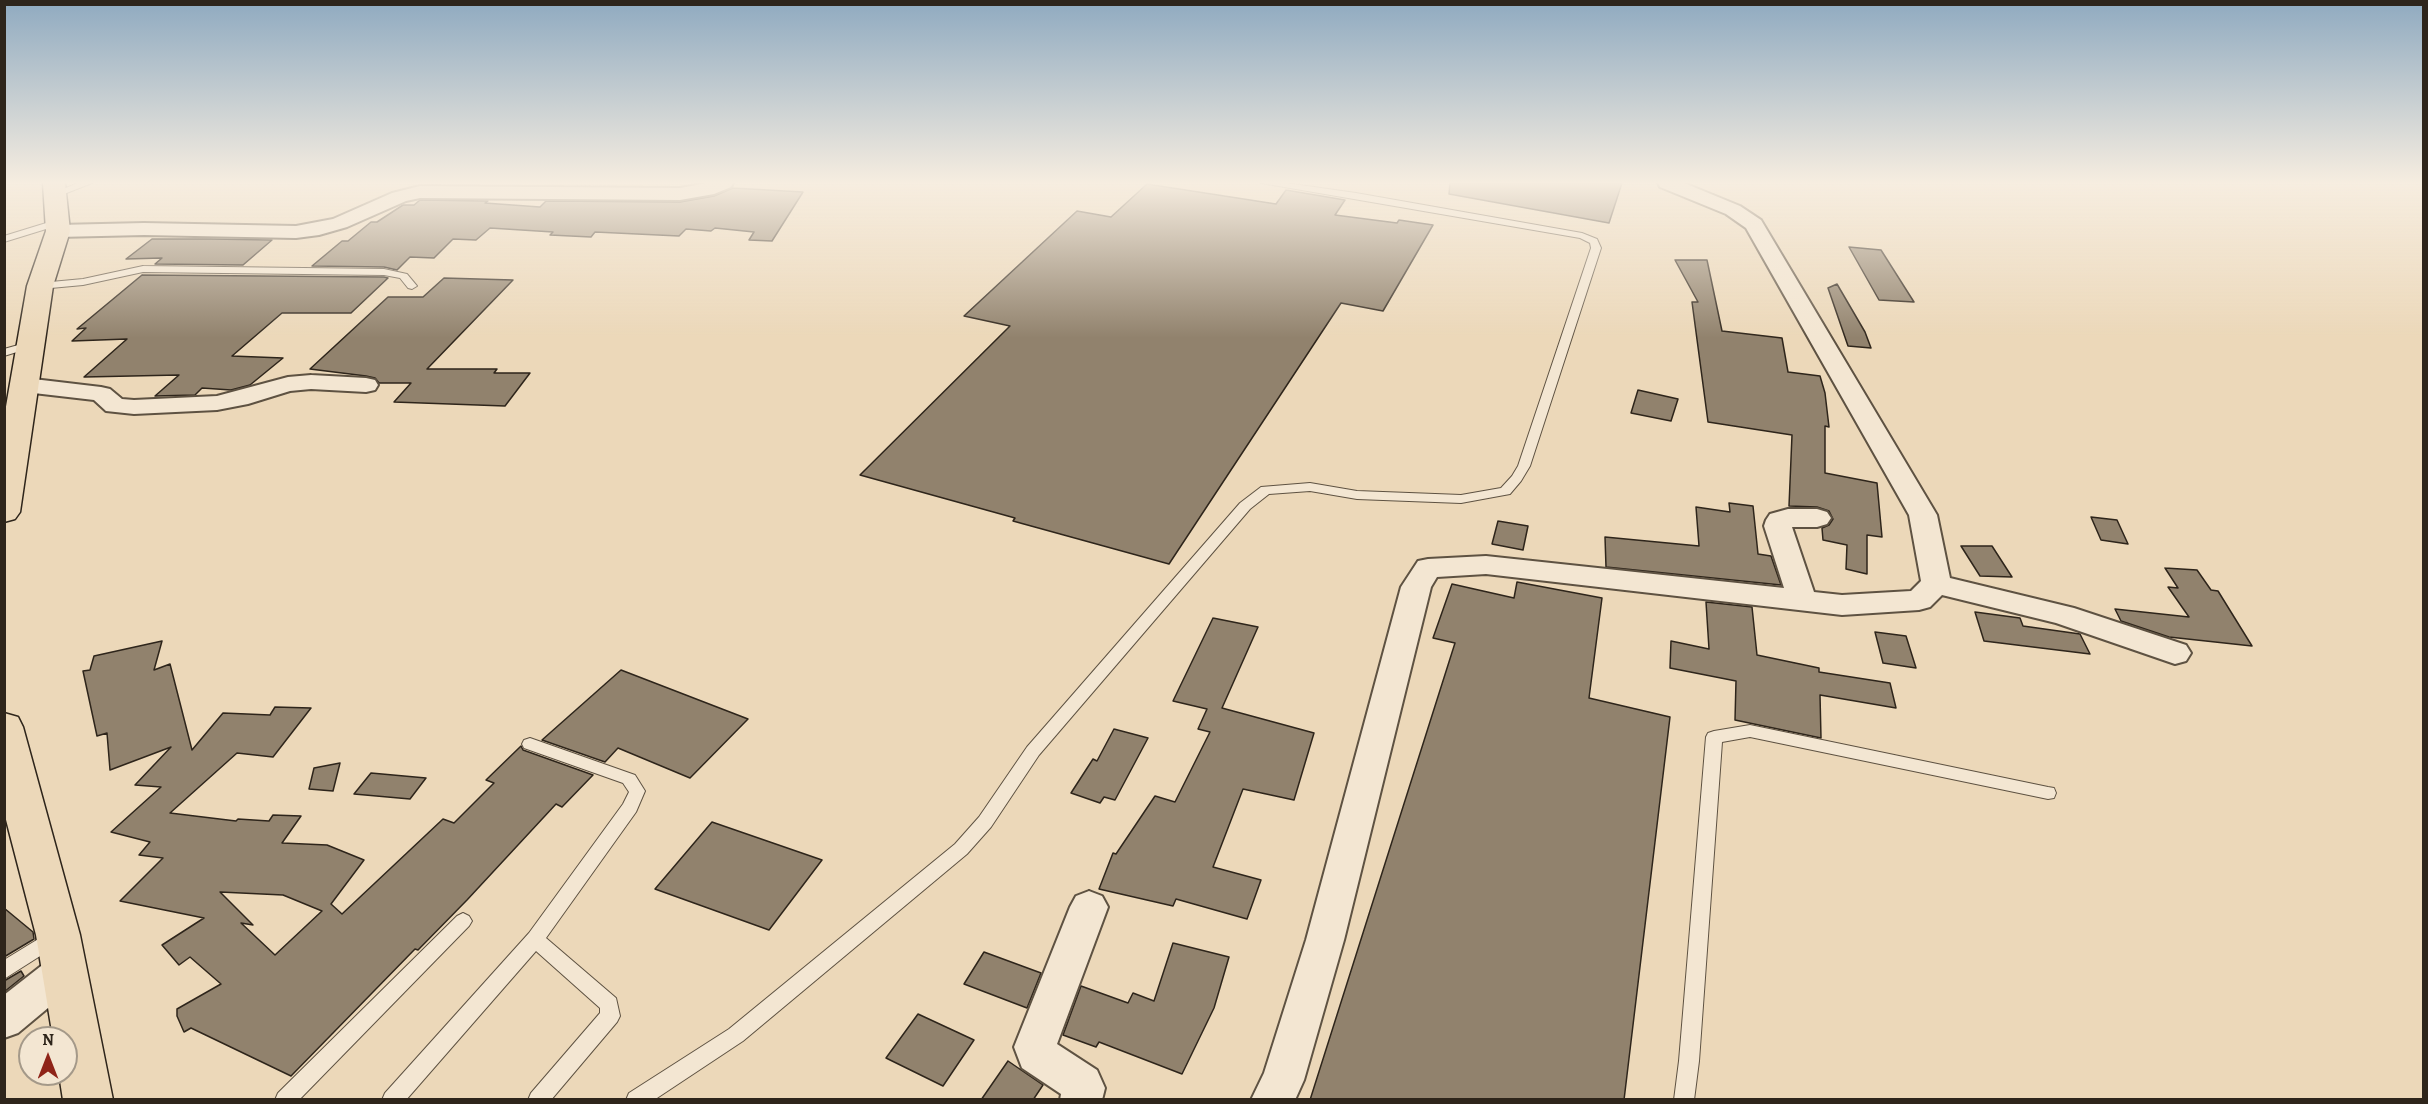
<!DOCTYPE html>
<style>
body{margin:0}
#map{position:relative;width:2428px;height:1104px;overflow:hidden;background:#ecd8b9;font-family:Alegreya,serif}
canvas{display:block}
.frame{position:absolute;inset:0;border:6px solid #2e251b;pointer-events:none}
.north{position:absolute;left:18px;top:1026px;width:60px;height:60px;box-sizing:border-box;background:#f3e6d2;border:2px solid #a49989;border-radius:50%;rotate:0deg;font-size:16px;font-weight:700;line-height:24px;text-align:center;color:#2e251b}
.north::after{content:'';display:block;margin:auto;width:21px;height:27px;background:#8f2418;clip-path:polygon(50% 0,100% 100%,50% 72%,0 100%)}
</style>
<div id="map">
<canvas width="2428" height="1104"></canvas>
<div class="frame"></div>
<div class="north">N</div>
</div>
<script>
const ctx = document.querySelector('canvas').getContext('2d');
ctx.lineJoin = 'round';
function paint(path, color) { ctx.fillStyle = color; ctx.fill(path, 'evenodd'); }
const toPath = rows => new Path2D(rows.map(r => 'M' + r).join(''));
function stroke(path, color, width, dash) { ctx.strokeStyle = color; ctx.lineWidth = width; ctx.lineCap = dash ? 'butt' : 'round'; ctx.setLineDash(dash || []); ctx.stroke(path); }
const building = toPath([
 [1450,183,1622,183,1609,223,1449,194,1450,183],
 [1147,184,1276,204,1286,190,1345,200,1335,215,1397,223,1399,220,1433,225,1383,311,1341,303,1169,564,1013,521,1015,518,860,475,1010,326,964,316,1077,211,1111,217,1147,184],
 [733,188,803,192,772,241,749,240,754,232,715,228,711,231,686,229,679,236,595,232,591,237,550,235,553,232,490,228,476,240,453,239,434,258,410,257,397,270,384,267,312,266,342,241,348,241,371,222,377,222,403,205,414,205,420,200,488,201,485,203,540,207,546,201,680,202,714,196,733,188],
 [152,239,211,239,272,240,243,265,155,264,162,258,126,259,152,239],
 [1849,247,1881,250,1914,302,1879,300,1849,247],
 [1675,260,1707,260,1722,331,1782,338,1788,372,1820,376,1825,393,1829,427,1825,426,1825,473,1877,483,1882,537,1867,535,1867,574,1846,569,1847,545,1823,540,1822,528,1829,525,1833,519,1829,511,1817,507,1789,506,1792,435,1708,422,1692,302,1698,302,1675,260],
 [142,275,384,277,388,278,351,313,282,313,232,356,283,358,250,385,231,390,202,388,195,395,155,396,179,375,84,377,127,339,72,341,86,328,77,329,142,275],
 [444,278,513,280,427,369,497,369,494,373,530,373,505,406,394,402,411,383,379,383,375,378,366,376,310,369,388,297,423,297,444,278],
 [1837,284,1865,332,1871,348,1848,346,1828,288,1837,284],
 [1638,390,1678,399,1671,421,1631,413,1638,390],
 [1729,503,1753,506,1758,554,1771,556,1781,585,1606,567,1605,537,1699,546,1696,507,1730,512,1729,503],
 [2091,517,2117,520,2128,544,2101,540,2091,517],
 [1498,521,1528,526,1523,550,1492,544,1498,521],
 [1961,546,1992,546,2012,577,1980,576,1961,546],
 [2165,568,2197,570,2211,590,2218,591,2252,646,2169,637,2121,621,2115,609,2189,617,2168,587,2178,588,2165,568],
 [1517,582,1602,598,1589,698,1670,717,1624,1100,1310,1100,1455,643,1433,638,1452,584,1514,598,1517,582],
 [1706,602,1752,607,1757,655,1819,668,1819,672,1890,683,1896,708,1820,695,1821,738,1735,720,1736,681,1670,668,1671,641,1709,649,1706,602],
 [1975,612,2020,618,2023,626,2080,634,2090,654,1984,641,1975,612],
 [1213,618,1258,627,1222,708,1314,733,1294,800,1243,789,1213,867,1261,880,1247,919,1176,899,1173,906,1099,889,1113,853,1116,854,1155,796,1175,802,1210,732,1198,729,1207,709,1173,701,1213,618],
 [1875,632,1906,636,1916,668,1883,663,1875,632],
 [162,641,154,670,170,664,192,750,223,713,270,715,275,707,311,708,273,757,237,753,170,813,236,821,238,819,269,821,273,815,301,816,282,843,327,845,364,860,331,904,342,914,443,819,454,823,494,783,486,780,521,746,523,750,593,775,562,807,556,804,467,900,418,950,415,949,291,1076,191,1028,184,1032,177,1016,177,1009,221,984,190,957,179,965,162,945,204,918,120,901,163,858,139,855,150,842,111,832,161,787,135,785,171,747,110,770,107,733,97,736,83,671,90,670,94,656,162,641],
 [220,892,283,895,322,911,275,955,241,923,253,925,220,892],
 [621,670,748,719,690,778,618,748,605,762,542,740,621,670],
 [1114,729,1148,738,1115,800,1104,797,1100,803,1071,793,1093,759,1097,761,1114,729],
 [340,763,333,791,309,789,314,768,340,763],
 [371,773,426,778,410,799,354,794,371,773],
 [712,822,822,860,769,930,655,889,712,822],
 [4,908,33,932,34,939,4,957,4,908],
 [1173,943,1229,957,1214,1008,1182,1074,1099,1042,1096,1047,1063,1035,1081,986,1128,1003,1133,993,1154,1001,1173,943],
 [984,952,1041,973,1027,1008,964,984,984,952],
 [21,971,24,976,4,992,4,981,21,971],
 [918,1014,974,1040,943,1086,886,1058,918,1014],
 [1008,1061,1043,1085,1033,1100,981,1100,1008,1061]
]);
const service = toPath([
 [78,183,92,183,59,196,51,194,78,183],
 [1261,183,1286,183,1356,193,1582,233,1597,239,1601,248,1530,466,1521,481,1510,494,1461,503,1357,499,1310,491,1269,494,1250,509,1039,755,991,827,967,854,743,1041,654,1100,626,1100,629,1093,729,1029,955,844,979,817,1027,747,1240,503,1261,487,1310,483,1357,491,1461,495,1501,488,1512,476,1518,466,1591,248,1590,243,1580,238,1261,183],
 [56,220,59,221,59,225,4,242,4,236,56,220],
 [143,266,384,269,407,274,417,286,412,289,408,288,400,278,384,275,143,272,83,285,40,289,35,286,40,283,83,279,143,266],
 [29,342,34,345,33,347,4,356,4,349,29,342],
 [1750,725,2048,787,2054,788,2056,793,2054,798,2048,799,1750,737,1722,742,1699,1061,1694,1100,1674,1100,1679,1061,1706,737,1708,733,1714,731,1750,725],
 [530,738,635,775,645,791,636,812,546,938,616,998,620,1016,617,1022,551,1100,528,1100,531,1093,600,1013,600,1008,536,951,406,1100,382,1100,385,1093,529,933,623,804,629,792,623,783,524,748,522,744,524,740,530,738],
 [463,913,469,916,472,921,469,926,299,1100,275,1100,278,1093,457,916,463,913],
 [53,930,59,932,62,938,59,944,4,979,4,960,53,930]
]);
const minor = toPath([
 [707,183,733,183,731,187,714,194,680,200,420,198,406,201,347,227,319,235,296,238,144,235,58,237,51,235,48,231,51,227,58,225,144,223,296,226,333,219,392,193,420,186,680,188,707,183],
 [1658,183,1684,183,1740,206,1761,220,1937,515,1950,578,2074,608,2186,645,2191,653,2186,661,2175,664,2056,623,1942,595,1930,607,1919,610,1842,615,1486,574,1437,577,1431,587,1344,940,1304,1080,1295,1100,1251,1100,1264,1073,1306,940,1401,587,1418,561,1428,559,1486,556,1784,588,1764,526,1766,520,1770,514,1788,509,1817,509,1827,512,1831,518,1827,524,1817,527,1792,527,1814,592,1842,595,1911,591,1921,581,1909,515,1746,228,1726,214,1660,187,1658,183],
 [311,375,366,378,375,380,378,385,375,390,366,392,311,389,290,391,248,404,217,410,134,414,106,411,94,400,25,392,16,390,13,385,16,380,25,378,101,387,110,389,122,399,134,400,217,396,288,377,311,375],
 [1089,891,1102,896,1108,907,1057,1044,1097,1070,1105,1088,1102,1100,1060,1100,1061,1094,1022,1068,1014,1047,1070,907,1076,896,1089,891],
 [64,954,78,959,84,971,78,983,18,1033,4,1038,4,995,50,959,64,954]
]);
const trunk = toPath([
 [43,183,65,183,70,231,53,286,20,512,15,519,4,522,4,418,27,286,46,231,43,183],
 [4,713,18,717,23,727,80,935,113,1100,63,1100,59,1074,66,1074,66,1038,53,1038,36,935,4,812,4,713]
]);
paint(building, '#91826d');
stroke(building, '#2e251b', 1.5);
stroke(service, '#5e5242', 2);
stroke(minor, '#5e5242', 4);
stroke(trunk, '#2e251b', 3);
paint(service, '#f3e6d2');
paint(minor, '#f3e6d2');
paint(trunk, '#ecd8b9');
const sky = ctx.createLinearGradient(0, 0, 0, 338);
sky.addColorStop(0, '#8faac0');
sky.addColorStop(0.54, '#f6ede0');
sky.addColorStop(1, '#f6ede000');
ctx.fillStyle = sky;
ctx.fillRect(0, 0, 2428, 338);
</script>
